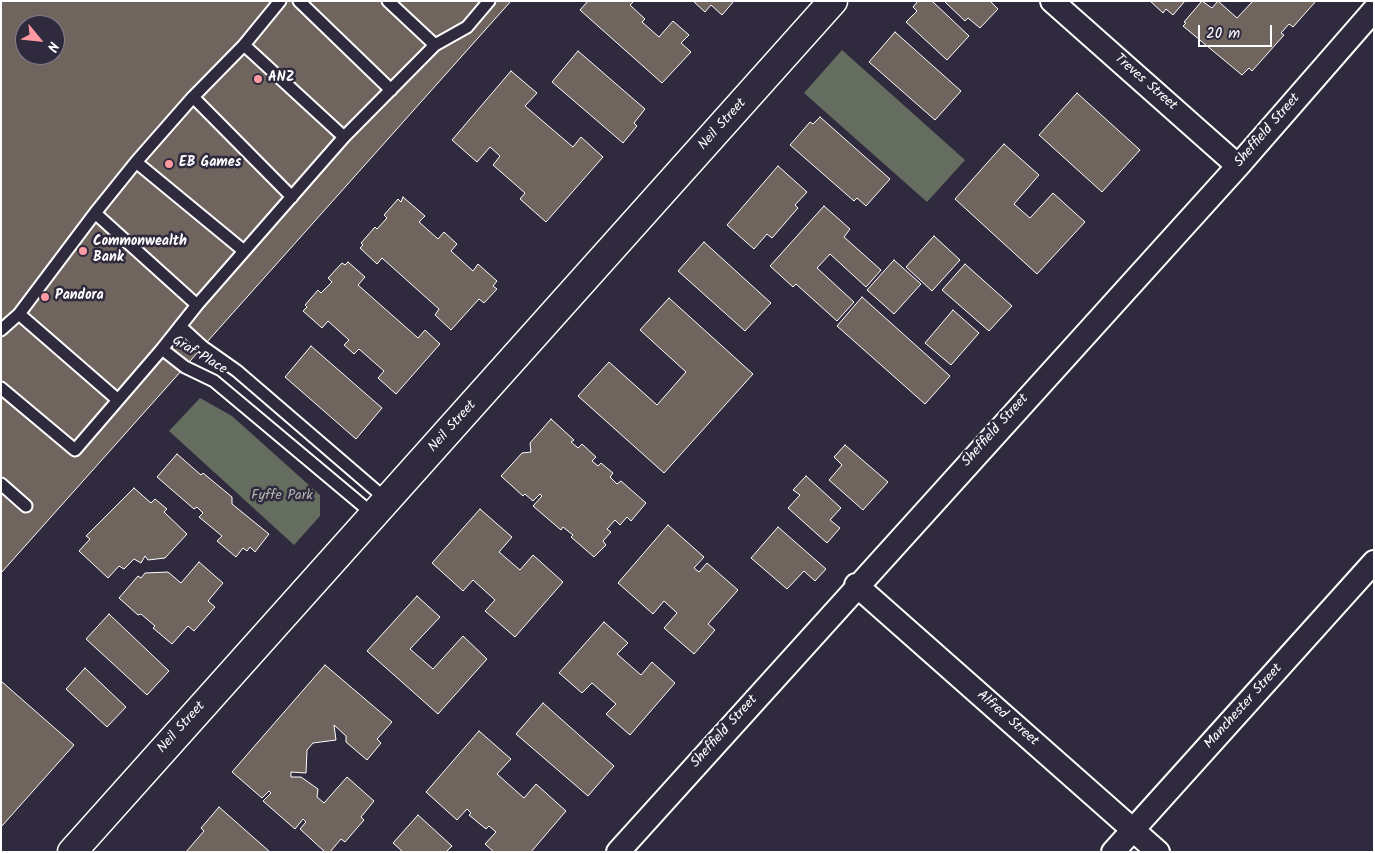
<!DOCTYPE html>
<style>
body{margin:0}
#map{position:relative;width:1375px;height:853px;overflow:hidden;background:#2f2a3d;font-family:Kalam,sans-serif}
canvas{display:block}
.frame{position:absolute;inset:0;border:2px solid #fff;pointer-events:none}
.north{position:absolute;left:15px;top:15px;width:50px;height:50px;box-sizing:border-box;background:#2f2a3d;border:1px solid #827f8b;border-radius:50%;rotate:118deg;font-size:14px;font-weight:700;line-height:20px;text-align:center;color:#fff}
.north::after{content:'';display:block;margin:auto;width:18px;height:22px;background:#ff9aa2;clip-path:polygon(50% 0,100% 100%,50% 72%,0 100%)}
.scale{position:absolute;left:1198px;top:25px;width:74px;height:22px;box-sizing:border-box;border:2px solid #fff;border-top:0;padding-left:6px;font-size:15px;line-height:18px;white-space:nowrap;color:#fff;-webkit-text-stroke:4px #2f2a3d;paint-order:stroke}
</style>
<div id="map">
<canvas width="1375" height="853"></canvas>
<div class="frame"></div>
<div class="north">N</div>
<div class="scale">20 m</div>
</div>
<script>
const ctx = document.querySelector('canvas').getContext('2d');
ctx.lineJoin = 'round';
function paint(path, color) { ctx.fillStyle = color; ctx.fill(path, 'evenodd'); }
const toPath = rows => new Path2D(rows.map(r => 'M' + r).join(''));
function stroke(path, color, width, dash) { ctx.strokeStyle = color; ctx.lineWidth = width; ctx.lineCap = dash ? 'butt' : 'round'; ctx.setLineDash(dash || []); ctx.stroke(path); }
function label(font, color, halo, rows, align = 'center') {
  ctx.font = font + ' Kalam,sans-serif'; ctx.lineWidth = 5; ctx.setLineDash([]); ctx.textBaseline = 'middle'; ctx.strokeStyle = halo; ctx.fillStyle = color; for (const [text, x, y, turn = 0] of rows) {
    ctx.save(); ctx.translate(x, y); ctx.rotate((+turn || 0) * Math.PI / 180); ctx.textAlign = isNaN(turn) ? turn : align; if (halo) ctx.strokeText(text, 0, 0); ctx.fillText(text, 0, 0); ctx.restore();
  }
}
const green = toPath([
 [842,50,965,160,927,202,804,93],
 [200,398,232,416,320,495,320,516,294,545,169,431]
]);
const building = toPath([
 [1,1,511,1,1,573,1,1],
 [25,25,55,25,55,55,25,55,25,25],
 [588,1,634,1,630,5,645,19,642,22,659,37,673,21,689,35,681,43,691,52,662,83,580,10,588,1],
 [693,1,734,1,722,15,711,5,705,12,693,1],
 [918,1,932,1,969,36,947,60,906,22,917,11,913,7,918,1],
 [944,1,990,1,998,9,980,28,968,18,965,21,944,1],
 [1150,1,1185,1,1173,15,1166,9,1163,13,1150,1],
 [1202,1,1212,8,1218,1,1237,18,1253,1,1316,1,1293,27,1289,24,1281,33,1284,35,1252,71,1249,68,1242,75,1183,26,1186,23,1184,22,1202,1],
 [895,32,961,91,935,120,869,62,895,32],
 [578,51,645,109,634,123,637,126,623,143,552,82,578,51],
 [511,71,537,93,525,106,573,147,581,137,603,157,546,222,520,199,525,193,493,165,500,156,490,147,477,162,452,140,511,71],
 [1077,93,1140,150,1102,192,1039,135,1077,93],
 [820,117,890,179,866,206,857,198,854,201,790,145,810,122,813,124,820,117],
 [1004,144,1039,175,1014,204,1030,218,1053,193,1085,222,1037,274,955,199,1004,144],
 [778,166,807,192,795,205,798,208,772,238,767,234,754,249,727,225,778,166],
 [403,197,425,216,419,222,438,239,444,232,457,244,451,251,473,271,478,264,497,281,493,286,497,289,484,303,479,299,451,330,435,315,439,309,382,258,377,264,360,248,363,245,361,243,375,227,377,229,387,218,384,215,398,199,401,202,403,197],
 [824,206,850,229,844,237,881,270,866,287,830,254,817,268,854,302,837,321,796,284,793,287,770,266,824,206],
 [934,236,960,260,932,291,906,267,934,236],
 [704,242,771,303,745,331,678,271,704,242],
 [894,260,921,284,894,314,867,290,894,260],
 [348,262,365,277,358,285,418,338,425,330,440,344,396,394,378,378,384,371,359,349,354,354,344,345,349,340,328,321,322,328,303,311,307,307,305,305,318,290,321,293,332,282,328,278,342,263,345,265,348,262],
 [965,264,1012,306,989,331,942,290,965,264],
 [862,297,950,376,925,404,837,326,862,297],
 [669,298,753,374,664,473,578,396,609,362,657,405,686,372,640,330,669,298],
 [953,310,979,333,951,365,925,343,953,310],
 [311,346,382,408,356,439,285,377,311,346],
 [551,419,574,440,571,442,578,448,582,444,596,457,592,461,598,466,601,463,613,473,610,477,617,484,621,481,646,503,631,521,627,517,620,525,615,520,607,529,611,532,603,541,606,545,594,557,571,537,573,535,563,527,561,530,533,506,542,496,540,494,533,501,525,494,523,496,501,476,522,453,531,452,530,443,551,419],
 [845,445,888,482,863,510,829,480,842,465,834,457,845,445],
 [177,454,201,475,203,473,232,497,232,504,269,534,255,552,250,547,247,551,243,548,236,557,217,541,222,536,199,517,203,513,197,507,194,509,157,477,177,454],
 [806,476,841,508,830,520,840,528,827,543,788,508,800,495,793,490,806,476],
 [134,488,151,503,155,499,167,509,164,512,187,534,165,558,148,560,145,556,141,563,134,559,124,569,119,566,108,578,79,551,90,539,86,536,134,488],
 [480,509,512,537,499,552,520,570,533,555,563,582,515,637,485,611,495,600,473,580,463,591,432,563,480,509],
 [668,525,704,557,694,568,699,572,707,563,738,590,708,624,715,630,694,654,664,628,677,613,664,601,653,614,618,583,668,525],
 [778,527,826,569,815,581,804,571,787,589,751,558,778,527],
 [199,562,223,583,208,601,215,607,194,631,188,626,172,644,153,628,155,626,141,614,138,615,119,598,138,576,141,578,145,573,168,572,181,583,199,562],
 [417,596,440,617,410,649,433,669,463,636,487,659,438,714,367,651,417,596],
 [109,614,169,671,147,695,86,639,109,614],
 [604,622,628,643,617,654,641,675,652,662,675,683,630,735,606,714,616,704,592,683,582,693,559,673,604,622],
 [325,665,392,722,377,739,381,743,367,760,346,742,346,736,334,725,336,740,313,743,307,750,306,773,291,772,291,777,301,777,318,789,317,797,324,803,347,777,374,801,361,817,364,820,345,842,341,839,330,852,325,852,300,829,306,822,303,819,295,829,263,801,271,793,269,791,262,798,232,772,325,665],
 [85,668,126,707,107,727,66,689,85,668],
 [1,681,74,745,1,827,1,681],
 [543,703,614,766,588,796,516,734,543,703],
 [479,731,511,759,497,774,524,798,536,784,566,811,531,852,494,852,485,844,496,832,489,826,486,829,469,815,471,813,467,809,457,820,426,792,479,731],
 [219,807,270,852,186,852,204,831,201,828,219,807],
 [418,815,452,846,446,852,403,852,393,843,418,815]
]);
const service = toPath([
 [299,1,391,90],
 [244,45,344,137],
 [435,45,467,27,489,1],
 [193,97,292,197],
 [136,162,244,251],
 [95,213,197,305],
 [19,314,118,400],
 [180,326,203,347,237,371,387,500],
 [1,330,19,314,95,213,136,162,193,97,244,45,280,1],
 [162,349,197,305,344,137,435,45,388,1],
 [1,388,75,450,162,349,185,367,214,381,374,515],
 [1,484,26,506]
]);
const minor = toPath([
 [1052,1,1238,166],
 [856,585,1158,852],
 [618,852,1238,166,1374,10],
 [1113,852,1374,562]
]);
const secondary = toPath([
 [72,852,833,1]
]);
const markers = [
 [258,79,5,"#ff9aa2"],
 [169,164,5,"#ff9aa2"],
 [83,251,5,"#ff9aa2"],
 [45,297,5,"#ff9aa2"]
];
const poiNames = [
 ["ANZ",268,79],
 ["EB Games",179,164],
 ["Commonwealth",93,243],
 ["Bank",93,259],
 ["Pandora",55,297]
];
const streetNames = [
 ["Treves Street",1145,83,41],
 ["Neil Street",723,125,-48],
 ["Sheffield Street",1268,131,-49],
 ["Graf Place",199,356,31],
 ["Neil Street",453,427,-48],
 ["Sheffield Street",996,431,-48],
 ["Manchester Street",1244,707,-48],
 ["Alfred Street",1007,719,41],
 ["Neil Street",182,728,-48],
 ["Sheffield Street",725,732,-48]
];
const parkNames = [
 ["Fyffe Park",282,497]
];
paint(green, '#656d60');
paint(building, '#70645f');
stroke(building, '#fff', 1);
stroke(service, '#fff', 15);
stroke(minor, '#fff', 26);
stroke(secondary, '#fff', 31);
stroke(service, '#2f2a3d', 11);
stroke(minor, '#2f2a3d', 22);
stroke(secondary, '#2f2a3d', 28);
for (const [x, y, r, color] of markers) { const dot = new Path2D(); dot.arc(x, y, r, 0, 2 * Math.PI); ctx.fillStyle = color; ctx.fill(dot); stroke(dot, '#2f2a3d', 2); }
label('bold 14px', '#fff', '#2f2a3d', poiNames, 'left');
label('14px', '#fff', '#2f2a3d', streetNames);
label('14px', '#b2b6b0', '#2f2a3d', parkNames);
</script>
